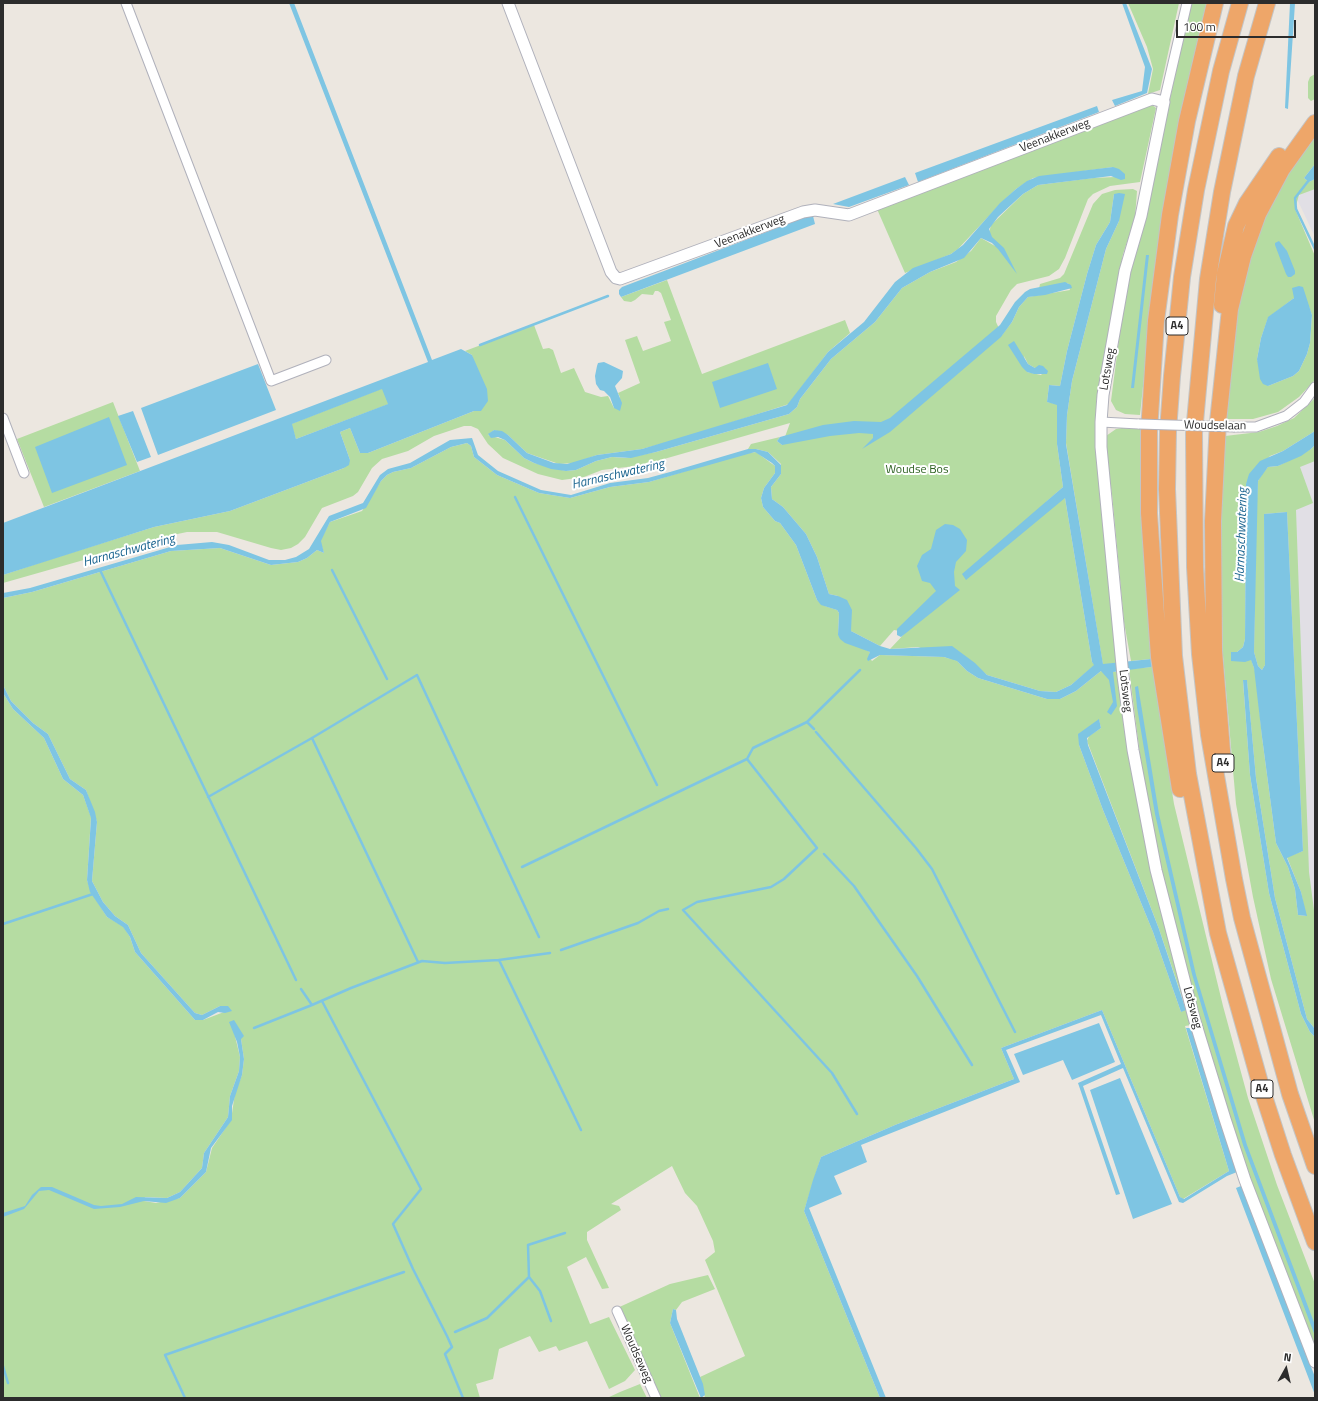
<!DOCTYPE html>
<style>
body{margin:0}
#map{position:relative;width:1318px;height:1401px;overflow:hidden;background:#ece7e0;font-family:"Titillium Web",sans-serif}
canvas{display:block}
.frame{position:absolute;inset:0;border:4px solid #2c2c2c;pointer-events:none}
.north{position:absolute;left:1266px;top:1349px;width:40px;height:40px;-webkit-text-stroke:3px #fff;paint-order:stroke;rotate:8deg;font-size:11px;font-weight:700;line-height:16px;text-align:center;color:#2c2c2c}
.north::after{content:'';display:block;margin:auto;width:14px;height:18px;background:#2c2c2c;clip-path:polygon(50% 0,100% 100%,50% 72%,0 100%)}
.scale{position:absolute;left:1176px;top:20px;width:120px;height:18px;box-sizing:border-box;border:2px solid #2c2c2c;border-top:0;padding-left:5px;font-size:12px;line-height:14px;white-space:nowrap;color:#2c2c2c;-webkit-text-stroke:3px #fff;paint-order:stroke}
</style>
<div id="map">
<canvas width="1318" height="1401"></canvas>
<div class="frame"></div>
<div class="north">N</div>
<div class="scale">100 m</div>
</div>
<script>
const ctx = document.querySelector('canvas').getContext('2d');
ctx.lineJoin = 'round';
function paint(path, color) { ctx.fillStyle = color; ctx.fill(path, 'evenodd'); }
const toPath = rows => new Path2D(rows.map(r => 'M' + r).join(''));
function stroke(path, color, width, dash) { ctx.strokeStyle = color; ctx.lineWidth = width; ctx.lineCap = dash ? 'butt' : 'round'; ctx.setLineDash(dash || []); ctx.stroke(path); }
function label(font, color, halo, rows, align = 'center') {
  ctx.font = font + ' "Titillium Web",sans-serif'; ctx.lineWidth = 4; ctx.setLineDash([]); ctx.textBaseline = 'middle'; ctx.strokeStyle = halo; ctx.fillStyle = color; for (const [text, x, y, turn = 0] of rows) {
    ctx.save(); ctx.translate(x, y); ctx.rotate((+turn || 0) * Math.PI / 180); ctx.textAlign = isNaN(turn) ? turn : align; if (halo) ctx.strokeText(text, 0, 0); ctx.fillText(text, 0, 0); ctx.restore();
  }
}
const industrial = toPath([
 [1315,175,1315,237,1297,199],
 [1315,448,1315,980,1252,691,1254,495]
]);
const green = toPath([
 [1128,3,1179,3,1160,90,1148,94,1153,69,1147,47],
 [1191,3,1210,3,1153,292,1140,415,1125,414,1116,410,1111,401,1128,269,1142,226],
 [1315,74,1315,99,1311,101,1308,98,1308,82,1310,77],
 [1147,105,1152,105,1156,108,1140,182,1110,186,1093,194,1088,199,1065,258,1059,269,1049,276,1017,284,1011,290,996,316,996,322,1002,335,1012,322,1019,307,1028,297,1070,290,1068,283,1039,289,1040,284,1060,278,1064,274,1093,204,1102,194,1115,190,1133,189,1137,191,1135,218,1123,254,1096,403,1098,405,1099,468,1116,663,1103,665,1066,443,1067,415,1072,381,1106,249,1119,221,1114,194,1110,222,1096,245,1087,274,1067,351,1060,386,1049,385,1047,402,1057,404,1057,444,1063,487,1046,502,1065,498,1092,662,1095,665,1071,685,1056,692,1040,691,987,675,981,670,918,647,890,649,906,632,894,630,880,646,851,631,850,626,838,596,829,594,817,557,806,534,783,507,772,499,771,487,781,474,781,464,768,452,756,449,748,449,751,444,780,437,777,441,782,445,790,423,643,465,602,470,584,477,562,480,538,474,503,458,488,444,478,429,471,426,464,426,434,436,408,451,382,459,372,468,358,492,353,496,322,508,305,537,298,544,291,548,281,550,271,548,217,532,187,532,168,536,3,583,3,575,48,560,154,527,230,511,344,468,350,460,340,432,350,428,360,453,368,453,474,411,481,411,472,355,465,351,534,325,543,349,549,348,553,350,561,373,574,368,585,392,601,397,608,396,614,408,620,397,618,393,640,383,625,340,637,336,643,351,671,341,664,322,671,320,661,293,658,291,655,291,653,295,642,294,635,300,631,302,624,301,621,297,667,280,702,374,845,320,850,333,828,352,789,404,683,438,642,449,597,455,574,463,559,464,527,453,508,435,494,430,488,435,505,440,524,458,534,463,566,471,576,470,596,461,612,457,626,458,656,452,789,414,797,407,800,399,831,359,875,322,902,288,930,272,956,262,971,251,981,238,995,246,989,233,991,225,1023,194,1038,185,1093,178,1115,177,1113,167,1033,178,1016,189,1001,203,958,249,951,254,905,273,877,209],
 [1024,356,1028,364,1035,368,1046,369,1041,375,1027,372],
 [1315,127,1315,164,1304,178,1309,182,1315,179,1315,189,1299,195,1295,209,1315,256,1315,380,1299,397,1278,412,1253,419,1220,419,1226,350,1253,228],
 [1294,298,1309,307,1312,315,1310,343,1307,354,1299,371,1293,376,1268,386,1257,359,1261,338,1268,318],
 [383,388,389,404,296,439,291,424],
 [1315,398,1315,431,1283,451,1270,456,1246,484,1245,639,1243,647,1237,652,1251,659,1256,674,1262,737,1276,843,1288,867,1295,889,1298,915,1306,916,1301,892,1287,857,1303,851,1287,512,1264,514,1265,665,1262,670,1258,666,1254,652,1256,516,1258,481,1262,474,1268,467,1278,466,1311,449,1315,445,1315,461,1300,467,1313,503,1296,510,1309,872,1315,918,1315,1029,1307,1019,1275,898,1256,778,1247,681,1243,681,1250,775,1269,893,1301,1014,1310,1032,1315,1037,1315,1123,1271,979,1253,897,1236,804,1223,656,1220,529,1225,436,1259,432,1277,426,1294,418],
 [113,402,140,471,44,507,17,439],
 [1122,428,1142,429,1140,451,1141,510,1147,601,1155,685,1174,804,1223,1006,1248,1098,1277,1185,1315,1284,1315,1351,1251,1183,1203,1035,1170,908,1157,848,1140,755,1129,669,1151,667,1151,659,1131,661,1124,622,1112,494,1104,445,1106,436,1116,429],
 [467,443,471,446,474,457,497,475,539,493,570,498,610,487,649,482,743,454,756,452,775,466,775,473,764,488,761,498,763,507,775,521,780,523,796,545,817,600,825,606,837,610,839,613,838,635,870,652,869,657,872,661,880,655,944,657,957,661,967,671,978,678,1047,699,1060,699,1076,691,1101,671,1117,672,1136,788,1191,1025,1185,1026,1229,1171,1183,1199,1180,1197,1102,1010,1001,1048,1014,1079,895,1125,821,1157,804,1211,880,1398,705,1398,700,1377,745,1356,705,1260,715,1252,713,1241,697,1206,685,1193,672,1166,611,1204,619,1206,621,1210,587,1232,587,1240,609,1288,602,1289,586,1257,567,1267,590,1324,609,1317,635,1370,625,1381,609,1389,587,1341,559,1351,556,1346,539,1352,530,1336,499,1349,493,1379,476,1384,480,1398,3,1398,3,693,13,709,44,738,63,779,83,795,91,817,87,880,91,892,107,917,123,926,130,937,135,952,195,1020,203,1020,224,1012,220,1006,202,1015,195,1013,141,953,128,925,115,916,103,902,92,881,97,822,86,790,70,779,48,734,33,723,11,701,3,685,3,598,32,592,171,551,220,548,271,565,298,562,307,558,317,550,324,553,320,541,330,522,362,511,381,481,387,475,393,472,411,468,451,447],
 [1099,720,1101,728,1089,736,1087,741,1159,929,1186,1009,1181,1012,1153,932,1103,810,1079,745,1079,734],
 [234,1032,241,1039,244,1059,242,1075,235,1093,231,1120,212,1148,206,1172,180,1198,156,1203,144,1201,145,1197,167,1198,180,1192,202,1168,204,1153,228,1117,230,1096,239,1071,240,1057],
 [708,1275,715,1289,682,1302,676,1310,673,1309,670,1323,700,1398,658,1398,615,1309,670,1284],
 [640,1384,647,1398,607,1398,620,1392]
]);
const water = toPath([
 [289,3,294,3,432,360,461,349,472,355,487,389,488,401,481,411,474,411,368,453,360,453,350,428,340,432,350,460,349,465,344,468,230,511,154,527,3,575,3,523,428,362],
 [382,389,388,404,296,439,292,424],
 [1122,3,1126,3,1152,69,1147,93,1115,106,1112,100,1142,91,1145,67],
 [1290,3,1295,3,1288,109,1285,108],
 [1097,106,1099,112,918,182,915,173],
 [1315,164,1315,179,1309,182,1304,178],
 [1113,167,1119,169,1125,174,1125,179,1121,180,1111,176,1038,185,1023,194,998,217,989,229,992,237,1004,248,1017,274,998,249,992,243,981,238,964,258,930,272,902,288,875,322,831,359,800,399,797,407,789,414,656,452,631,458,612,457,596,461,576,470,566,471,551,469,534,463,524,458,505,440,498,437,491,438,488,434,494,430,502,431,508,435,527,453,554,463,567,464,597,455,642,449,787,405,828,352,864,322,895,282,913,268,951,254,963,245,1000,203,1016,189,1027,181,1039,176],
 [905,177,909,185,849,207,833,204],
 [1119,193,1125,194,1119,221,1106,249,1072,381,1067,415,1066,444,1103,664,1151,659,1153,663,1151,667,1113,672,1117,706,1111,715,1107,712,1113,702,1109,680,1101,671,1076,691,1060,699,1047,699,978,678,967,671,957,661,944,657,880,655,868,661,867,659,870,652,845,643,840,639,838,635,839,613,837,610,821,605,817,600,796,545,780,523,775,521,763,507,761,498,764,488,775,473,775,466,772,463,755,452,649,482,610,487,570,498,539,493,497,475,474,457,471,446,467,443,451,447,411,468,393,472,387,475,381,481,366,508,330,522,321,541,324,553,317,550,307,558,298,562,271,565,220,548,171,551,32,592,3,598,3,593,30,588,177,545,212,542,229,545,269,560,285,560,296,557,309,549,329,516,363,503,380,475,388,469,410,463,450,440,472,438,478,455,498,471,541,490,571,495,610,483,648,478,670,472,748,449,756,449,768,452,781,465,781,474,771,487,772,499,783,507,806,534,817,557,829,594,838,596,847,600,852,610,851,631,880,646,890,649,952,646,975,663,987,675,1040,691,1056,692,1071,685,1094,665,1092,662,1065,498,966,580,962,574,1063,487,1057,444,1057,405,1047,402,1049,385,1060,386,1067,351,1087,274,1096,245,1110,222,1114,194],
 [811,215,813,216,815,224,621,297,619,294,619,290,622,287],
 [1279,241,1287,251,1295,271,1295,274,1291,277,1288,277,1286,274,1275,245,1275,243],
 [1146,255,1149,255,1134,388,1131,388],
 [1065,282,1071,285,1072,288,1045,295,1028,297,1019,307,1012,322,1001,337,890,432,862,449,873,438,873,434,859,433,830,436,782,445,777,441,780,437,823,425,854,421,881,422,890,418,1000,325,1015,302,1025,292,1030,289],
 [1299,286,1303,287,1312,315,1310,343,1307,354,1299,371,1293,376,1268,386,1263,384,1260,379,1257,359,1261,338,1268,317,1294,298,1292,288],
 [1014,341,1028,364,1035,368,1039,365,1043,366,1048,371,1047,374,1034,374,1027,372,1022,367,1008,345],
 [604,362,623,371,622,378,615,386,622,403,620,411,614,408,610,397,604,391,600,390,596,384,595,376,597,366,598,363],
 [768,363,777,389,720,408,712,382],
 [258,364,276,410,158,455,141,408],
 [133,411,151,457,137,462,118,416],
 [109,417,127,465,52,493,35,447],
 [1315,431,1315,445,1311,449,1301,456,1278,466,1268,467,1258,481,1254,652,1258,666,1262,670,1265,665,1264,514,1287,512,1303,851,1287,858,1301,892,1307,916,1298,915,1295,889,1288,867,1276,843,1262,737,1254,668,1251,660,1245,662,1231,661,1231,652,1237,652,1243,647,1245,639,1246,484,1249,474,1260,461,1283,451],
 [945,524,953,525,960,529,967,540,966,551,956,562,954,572,955,586,960,590,901,637,897,635,897,629,936,591,930,583,922,581,917,566,922,555,931,549,936,530],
 [1243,680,1247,680,1256,778,1275,898,1307,1019,1315,1029,1315,1037,1310,1032,1301,1014,1269,893,1250,775],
 [3,685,11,701,33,723,48,734,70,779,86,790,95,812,97,822,92,881,103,902,115,916,128,925,141,953,195,1013,202,1015,220,1006,228,1006,232,1011,225,1013,218,1012,203,1020,195,1020,135,952,130,937,123,927,107,917,90,892,87,880,91,818,83,795,63,779,44,738,13,709,3,693],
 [1138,686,1159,814,1196,975,1247,1145,1315,1325,1315,1336,1243,1145,1192,974,1155,814,1137,707,1135,687],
 [1099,719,1101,728,1087,738,1088,745,1159,929,1186,1010,1181,1012,1153,932,1103,810,1079,745,1078,734],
 [1102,1010,1180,1197,1184,1199,1229,1171,1186,1028,1192,1028,1237,1172,1227,1176,1183,1203,1179,1202,1123,1068,1083,1086,1120,1194,1116,1195,1078,1083,1121,1064,1101,1015,1006,1050,1020,1082,861,1145,867,1162,834,1176,842,1194,809,1208,886,1398,880,1398,804,1211,813,1180,821,1157,895,1125,1014,1079,1001,1048],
 [234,1020,244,1036,241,1039,244,1059,242,1075,232,1106,232,1120,211,1148,206,1172,180,1198,166,1203,144,1201,120,1207,94,1209,49,1190,39,1191,24,1209,3,1217,3,1213,25,1206,32,1195,41,1187,52,1187,94,1205,101,1206,122,1204,136,1197,167,1198,180,1192,202,1168,204,1153,228,1117,230,1096,239,1071,240,1057,237,1042,229,1022],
 [1099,1023,1115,1062,1072,1080,1063,1060,1023,1075,1014,1054],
 [1120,1078,1172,1204,1133,1219,1090,1090],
 [1241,1186,1315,1377,1315,1395,1236,1188],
 [673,1309,676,1310,677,1319,703,1384,705,1395,701,1398,670,1323]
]);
const stream = toPath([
 [1309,180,1295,198,1296,209,1315,249],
 [480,345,608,296],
 [515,497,657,785],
 [100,570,296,980],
 [332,570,387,679],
 [807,722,814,729],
 [816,732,916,848,932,869,1015,1032],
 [312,738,418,962],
 [747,759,817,848,784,879,771,887,697,902,683,910,832,1073,857,1114],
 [208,797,312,738,417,675,539,937],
 [824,854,854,886,917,976,972,1065],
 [522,867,747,759,753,748,807,722,860,670],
 [3,924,93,894],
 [561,950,638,923,659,911,668,909],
 [499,960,581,1130],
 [301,989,312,1005],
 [322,1001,421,1189,393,1224,413,1269,447,1336,452,1347,445,1354,463,1398],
 [254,1028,312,1005,351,988,422,961,445,963,499,960,550,953],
 [529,1277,540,1291,551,1321],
 [455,1332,487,1318,529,1277,528,1245,565,1233],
 [3,1366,8,1383],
 [185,1398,165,1355,404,1272]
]);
const minor = toPath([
 [126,3,271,381,326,360],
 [1164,102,1187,3],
 [3,418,24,473],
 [1101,422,1139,424],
 [1235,427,1256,427,1286,416,1304,402,1315,387],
 [617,1311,656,1398]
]);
const tertiary = toPath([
 [508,3,611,272,616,278,620,279,803,212,815,210,849,215,1152,99,1164,102,1141,216,1125,271,1103,395,1101,422,1101,447,1123,676,1133,750,1156,870,1194,1018,1225,1119,1245,1180,1315,1362]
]);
const motorway = toPath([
 [1240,3,1221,71,1196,190,1182,277,1172,376,1168,431,1167,489,1174,656,1188,774,1218,933,1262,1090,1283,1155,1315,1242],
 [1267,3,1246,76,1222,192,1208,279,1194,433,1195,567,1200,654,1209,735,1234,879,1242,918,1290,1094,1315,1166],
 [1222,305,1225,274,1236,226,1247,203,1279,156],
 [1223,763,1214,651,1213,521,1218,422,1230,309,1243,256,1258,214,1282,169,1315,123],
 [1180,789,1159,657,1149,513,1149,432,1156,321,1170,215,1187,121,1215,3]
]);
const minorBridge = toPath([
 [1139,424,1235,427]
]);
const shields = [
 [1177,326,22],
 [1223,763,22],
 [1262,1089,22]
];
const shieldNames = [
 ["A4",1177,326],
 ["A4",1223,763],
 ["A4",1262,1089]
];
const streetNames = [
 ["Veenakkerweg",1055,136,-21],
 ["Veenakkerweg",750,232,-21],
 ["Lotsweg",1108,369,-80],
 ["Woudselaan",1215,426,1],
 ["Lotsweg",1125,691,83],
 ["Lotsweg",1192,1008,75],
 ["Woudseweg",636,1354,66]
];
const parkNames = [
 ["Woudse Bos",917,470]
];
const waterNames = [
 ["Harnaschwatering",618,475,-13],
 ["Harnaschwatering",1242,535,-88],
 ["Harnaschwatering",129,551,-15]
];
paint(industrial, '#e1dfe5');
paint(green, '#b5dca2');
paint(water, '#7ec5e3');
stroke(stream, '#7ec5e3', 2.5);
stroke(minor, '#b0b1bb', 11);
stroke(tertiary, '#b0b1bb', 13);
stroke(motorway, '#c4c4c4', 18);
stroke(minor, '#fff', 9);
stroke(tertiary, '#fff', 11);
stroke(motorway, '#eea669', 16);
stroke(minorBridge, '#b0b1bb', 11, []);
stroke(minorBridge, '#fff', 9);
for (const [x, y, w] of shields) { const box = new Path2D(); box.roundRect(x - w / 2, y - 9, w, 18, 3); ctx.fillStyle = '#fff'; ctx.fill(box); stroke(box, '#2c2c2c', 1); }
label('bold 11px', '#2c2c2c', null, shieldNames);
label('12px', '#2c2c2c', '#fff', streetNames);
label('12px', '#2e6222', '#fff', parkNames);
label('italic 13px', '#1c6590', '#fff', waterNames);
</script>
